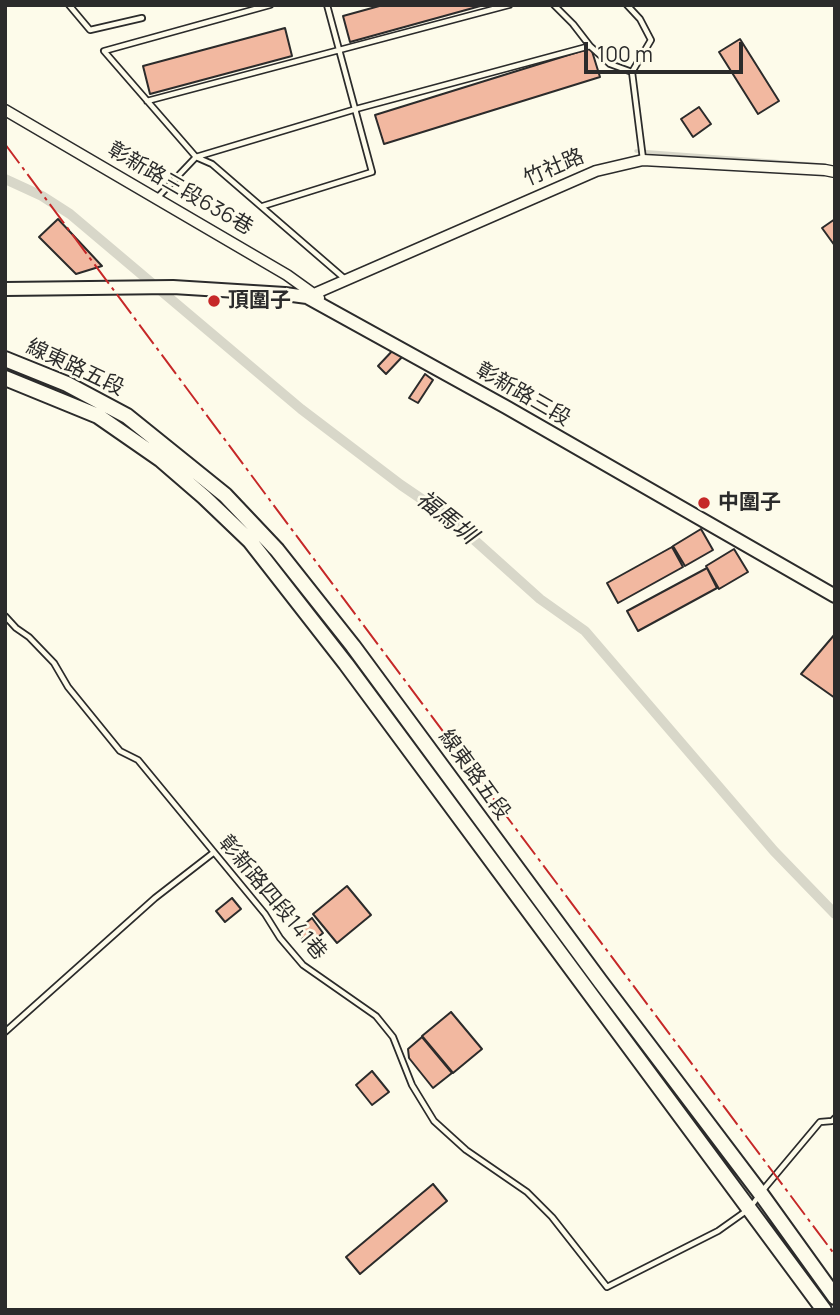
<!DOCTYPE html>
<meta charset="utf-8">
<style>
body{margin:0}
#map{position:relative;width:840px;height:1315px;overflow:hidden;background:#fdfbea;font-family:Manrope,sans-serif}
canvas{display:block}
.frame{position:absolute;inset:0;border:7px solid #2b2b2b;pointer-events:none}
.scale{position:absolute;left:584px;top:42px;width:159px;height:32px;box-sizing:border-box;border:4px solid #2b2b2b;border-top:0;padding-left:9px;font-size:21px;line-height:24px;white-space:nowrap;color:#2b2b2b;-webkit-text-stroke:5px #fdfbea;paint-order:stroke}
</style>
<div id="map">
<canvas width="840" height="1315"></canvas>
<div class="frame"></div>
<div class="scale">100 m</div>
</div>
<script>
const ctx = document.querySelector('canvas').getContext('2d');
ctx.lineJoin = 'round';
const toPath = rows => new Path2D(rows.map(r => 'M' + r).join(''));
function stroke(path, color, width, dash) { ctx.strokeStyle = color; ctx.lineWidth = width; ctx.lineCap = dash ? 'butt' : 'round'; ctx.setLineDash(dash || []); ctx.stroke(path); }
function paint(path, color) { ctx.fillStyle = color; ctx.fill(path, 'evenodd'); }
function label(font, color, halo, rows, align = 'center') {
  ctx.font = font + ' Manrope,"Noto Sans TC",sans-serif'; ctx.lineWidth = 5; ctx.setLineDash([]); ctx.textBaseline = 'middle'; ctx.strokeStyle = halo; ctx.fillStyle = color; for (const [text, x, y, turn = 0] of rows) {
    ctx.save(); ctx.translate(x, y); ctx.rotate((+turn || 0) * Math.PI / 180); ctx.textAlign = isNaN(turn) ? turn : align; if (halo) ctx.strokeText(text, 0, 0); ctx.fillText(text, 0, 0); ctx.restore();
  }
}
const stream = toPath([
 [636,151,823,165]
]);
const canal = toPath([
 [5,179,42,196,70,214,301,409,401,485,451,519,540,599,585,631,774,851,835,914]
]);
const building = toPath([
 [383,5,484,5,350,42,343,16,383,5],
 [285,28,292,56,150,94,143,66,285,28],
 [740,39,779,101,758,114,719,52,740,39],
 [591,48,600,77,384,144,375,115,591,48],
 [699,107,711,124,693,137,681,119,699,107],
 [58,219,102,266,76,274,39,237,58,219],
 [835,219,835,246,822,228,835,219],
 [395,348,403,356,386,374,378,366,395,348],
 [425,374,433,380,418,403,409,398,425,374],
 [701,529,713,550,685,566,673,546,701,529],
 [672,547,683,567,618,603,607,583,672,547],
 [734,549,748,572,719,589,706,566,734,549],
 [707,568,717,588,638,631,627,611,707,568],
 [835,634,835,698,801,674,835,634],
 [347,886,371,915,337,943,313,914,347,886],
 [232,898,241,909,225,922,216,911,232,898],
 [312,918,323,933,308,945,296,931,312,918],
 [451,1012,482,1049,453,1073,422,1036,451,1012],
 [422,1037,452,1073,433,1088,409,1058,408,1049,422,1037],
 [372,1071,389,1092,372,1105,356,1085,372,1071],
 [433,1184,447,1201,360,1274,346,1257,433,1184]
]);
const service = toPath([
 [69,5,90,30,142,18],
 [270,5,104,51,196,157,212,164,345,279],
 [554,5,573,24,590,46,610,64,632,72,643,159],
 [627,5,640,19,651,40,632,72],
 [147,101,509,5],
 [158,197,196,157,356,109,590,46],
 [263,206,372,172,327,5],
 [5,616,16,628,29,637,54,663,68,687,120,751,138,760,265,914,280,938,303,965,376,1016,393,1037,412,1085,434,1121,466,1150,527,1192,552,1217,607,1287,718,1231,749,1209,758,1197],
 [5,1032,155,898,213,853],
 [763,1190,820,1122,832,1121,835,1118]
]);
const minor = toPath([
 [5,110,287,275,319,298],
 [307,297,596,171,643,160,825,170,835,172]
]);
const tertiary = toPath([
 [5,289,173,287,285,294,307,297,506,407,835,596]
]);
const secondary = toPath([
 [5,359,67,384,127,416,225,495,277,550,353,646,600,981,761,1194,835,1297],
 [5,378,98,416,160,459,204,497,250,541,346,664,824,1310]
]);
const power = toPath([
 [5,144,272,503,835,1255]
]);
const markers = [
 [214,301,7,"#c62828"],
 [704,503,7,"#c62828"]
];
const streetNames = [
 ["竹社路",554,168,-23],
 ["彰新路三段636巷",180,189,30],
 ["線東路五段",75,368,25],
 ["彰新路三段",523,395,30],
 ["線東路五段",474,775,54],
 ["彰新路四段141巷",272,898,50]
];
const poiNames = [
 ["頂圍子",228,301],
 ["中圍子",718,503]
];
const waterNames = [
 ["福馬圳",446,518,39]
];
stroke(stream, '#d8d7c9', 3.5);
stroke(canal, '#d8d7c9', 10);
paint(building, '#f2b8a0');
stroke(building, '#2b2b2b', 2);
stroke(service, '#2b2b2b', 8);
stroke(minor, '#2b2b2b', 13);
stroke(tertiary, '#2b2b2b', 16);
stroke(secondary, '#2b2b2b', 18);
stroke(service, '#fdfbea', 4.5);
stroke(minor, '#fdfbea', 10);
stroke(tertiary, '#fdfbea', 12);
stroke(secondary, '#fdfbea', 14);
stroke(power, '#c62828', 2, [24, 5, 3.5, 5]);
for (const [x, y, r, color] of markers) { const dot = new Path2D(); dot.arc(x, y, r, 0, 2 * Math.PI); ctx.fillStyle = color; ctx.fill(dot); stroke(dot, '#fdfbea', 2.5); }
label('21px', '#2b2b2b', '#fdfbea', streetNames);
label('bold 21px', '#2b2b2b', '#fdfbea', poiNames, 'left');
label('italic 23px', '#2b2b2b', '#fdfbea', waterNames);
</script>
